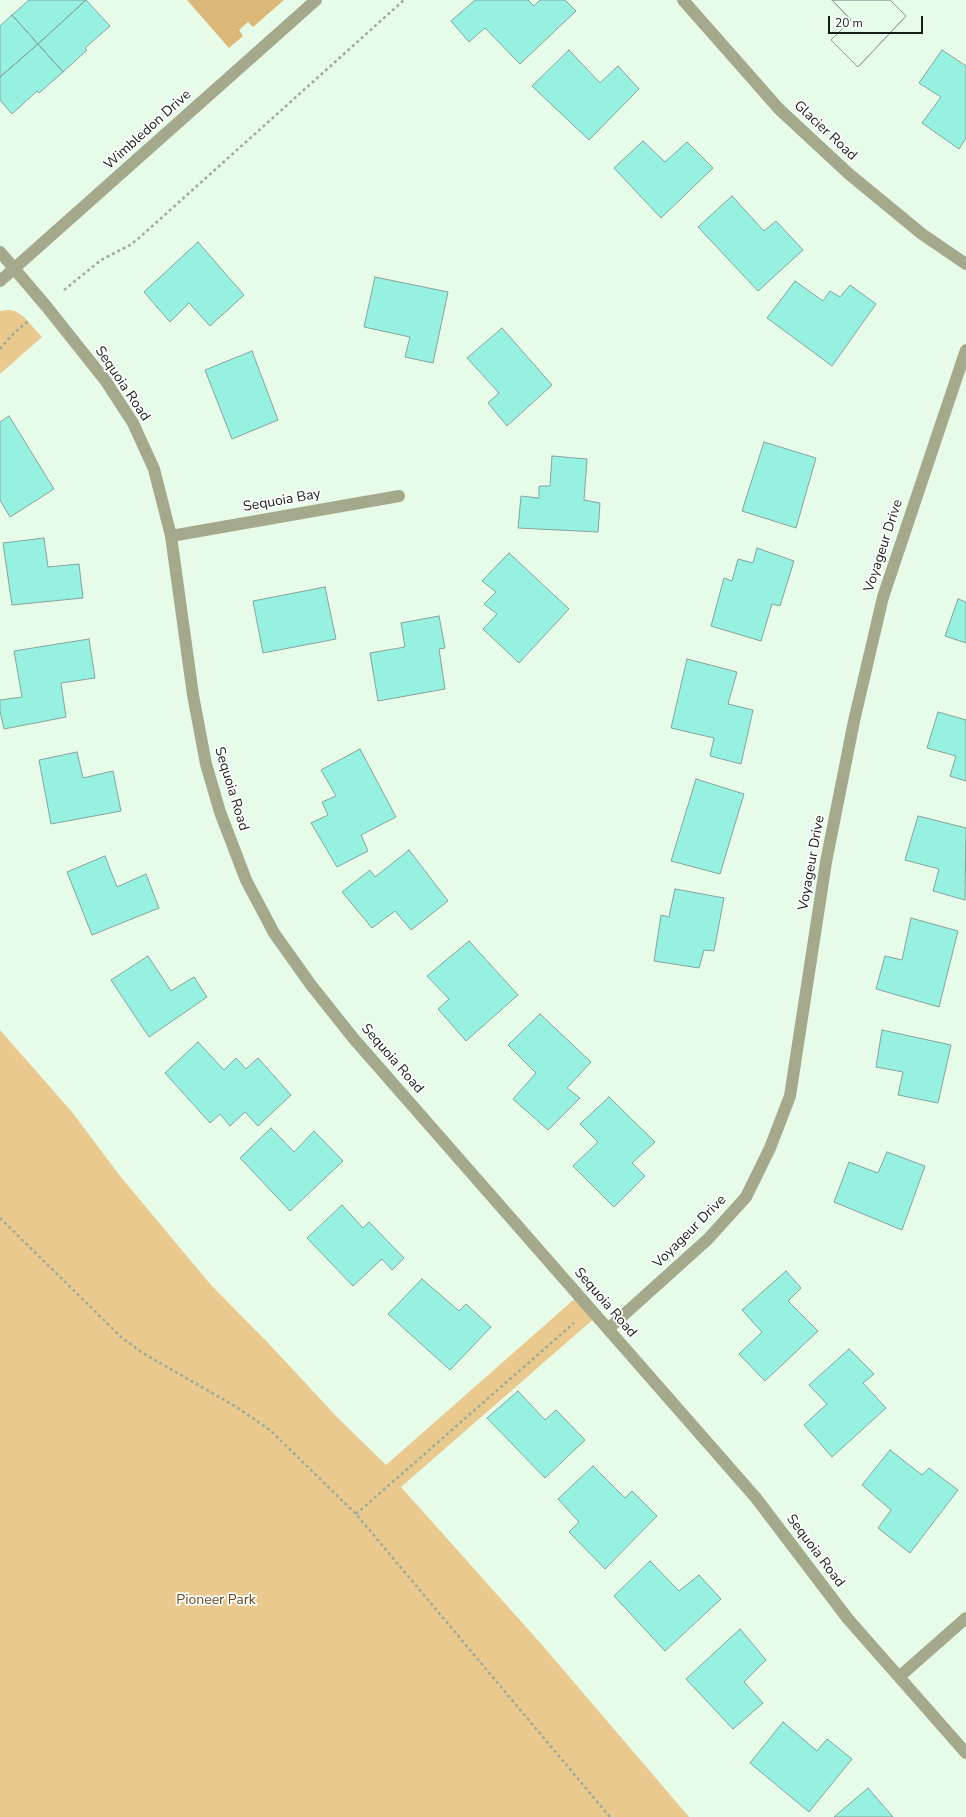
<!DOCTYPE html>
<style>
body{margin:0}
#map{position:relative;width:966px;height:1817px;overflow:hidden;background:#e7fce8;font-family:"Nunito Sans",sans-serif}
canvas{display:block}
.scale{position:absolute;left:828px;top:16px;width:95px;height:18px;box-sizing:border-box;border:2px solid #161d16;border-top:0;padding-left:5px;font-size:12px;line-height:14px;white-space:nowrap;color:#161d16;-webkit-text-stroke:3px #fff;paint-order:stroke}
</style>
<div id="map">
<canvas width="966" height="1817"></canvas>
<div class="scale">20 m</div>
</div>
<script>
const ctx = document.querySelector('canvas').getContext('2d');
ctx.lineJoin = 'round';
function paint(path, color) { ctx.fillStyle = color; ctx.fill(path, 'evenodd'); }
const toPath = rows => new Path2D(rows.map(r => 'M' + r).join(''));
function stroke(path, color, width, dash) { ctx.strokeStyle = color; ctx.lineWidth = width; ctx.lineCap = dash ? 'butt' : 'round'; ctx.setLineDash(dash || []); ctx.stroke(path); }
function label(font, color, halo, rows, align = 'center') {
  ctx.font = font + ' "Nunito Sans",sans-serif'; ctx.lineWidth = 3.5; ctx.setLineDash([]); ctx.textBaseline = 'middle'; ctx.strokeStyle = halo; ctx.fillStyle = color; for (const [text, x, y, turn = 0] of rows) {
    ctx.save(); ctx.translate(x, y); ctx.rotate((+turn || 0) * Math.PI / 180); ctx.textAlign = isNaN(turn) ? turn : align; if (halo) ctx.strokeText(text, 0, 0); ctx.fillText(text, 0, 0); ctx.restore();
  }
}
const green = toPath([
 [8,310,15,311,24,317,42,337,0,374,0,311],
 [0,1030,72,1112,120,1176,211,1285,270,1345,337,1417,386,1465,579,1295,597,1316,401,1487,543,1646,689,1817,0,1817]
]);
const forest = toPath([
 [187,0,284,0,253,27,248,22,239,30,243,36,229,48]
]);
const building = toPath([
 [29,0,86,0,38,44,12,15,29,0],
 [86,0,110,26,85,48,87,50,63,72,38,44,86,0],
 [475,0,528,0,534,6,540,0,565,0,576,11,520,64,485,28,469,42,451,21,475,0],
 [832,0,890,0,906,16,858,67,831,40,851,20,832,0],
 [832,0,890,0,906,16,858,67,831,40,851,20,832,0],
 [12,15,38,44,0,77,0,26,12,15],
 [38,44,63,72,39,93,37,91,12,114,0,100,0,77,38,44],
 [569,50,600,83,618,66,639,89,589,140,532,86,569,50],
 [942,50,966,66,966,138,959,149,922,123,941,97,919,83,942,50],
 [643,141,665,162,687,142,713,168,661,218,614,168,643,141],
 [732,196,764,231,776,221,803,250,758,291,698,227,732,196],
 [198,242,244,295,210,326,189,303,170,322,144,292,198,242],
 [375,277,448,292,433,363,405,357,410,337,364,327,375,277],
 [795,281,823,301,830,291,840,297,850,285,876,304,832,366,767,318,795,281],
 [502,328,552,385,507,426,488,403,499,393,467,358,502,328],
 [252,351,278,420,232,439,205,370,252,351],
 [9,416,54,489,10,517,0,500,0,422,9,416],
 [764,442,816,458,796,528,742,511,764,442],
 [552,456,587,459,584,500,600,503,598,532,518,528,521,496,539,498,539,486,550,486,552,456],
 [44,538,48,567,79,564,83,598,12,605,3,543,44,538],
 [757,548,794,561,780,606,772,604,761,641,711,626,724,578,732,581,738,559,753,563,757,548],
 [509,553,569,609,519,663,483,629,497,614,484,604,496,592,482,581,509,553],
 [325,587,336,639,263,653,253,601,325,587],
 [958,599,966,602,966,643,945,636,958,599],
 [439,616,445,648,439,649,445,689,378,701,370,653,405,647,401,623,439,616],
 [89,639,95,678,61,683,66,717,4,729,0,711,0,700,22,697,14,651,89,639],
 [687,659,737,672,728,704,753,710,741,764,710,756,714,738,671,728,687,659],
 [938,712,966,720,966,781,950,776,956,756,927,748,938,712],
 [360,749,396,817,361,835,368,851,337,867,311,823,328,815,322,802,336,796,321,770,360,749],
 [77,752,83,778,113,771,121,811,51,824,39,760,77,752],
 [696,779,744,794,720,874,671,861,696,779],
 [918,816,966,828,965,900,933,891,939,869,905,860,918,816],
 [409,850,448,901,411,930,395,911,372,928,342,892,370,870,375,877,409,850],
 [105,856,117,887,146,874,159,908,92,935,67,872,105,856],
 [675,889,724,898,714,951,704,950,699,968,654,961,661,915,669,917,675,889],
 [911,918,958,931,939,1007,876,989,885,956,902,960,911,918],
 [469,941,518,995,466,1041,438,1009,449,999,427,976,469,941],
 [148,956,171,991,194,977,207,997,149,1037,111,980,148,956],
 [540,1014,591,1062,567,1088,580,1098,548,1130,513,1099,536,1073,508,1045,540,1014],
 [882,1030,951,1045,938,1103,898,1095,903,1072,876,1067,882,1030],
 [198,1042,224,1070,236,1058,246,1069,258,1058,291,1095,258,1126,245,1112,230,1126,220,1114,210,1123,165,1073,198,1042],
 [609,1097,655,1142,632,1163,645,1176,614,1207,573,1166,598,1142,580,1124,609,1097],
 [271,1128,294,1152,314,1131,343,1161,290,1211,240,1158,271,1128],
 [887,1152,925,1166,902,1230,834,1202,849,1162,878,1173,887,1152],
 [342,1205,363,1228,369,1222,404,1258,392,1270,382,1259,353,1286,307,1238,342,1205],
 [786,1271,801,1288,788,1301,818,1331,765,1381,739,1354,762,1332,742,1310,786,1271],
 [422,1279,459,1311,466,1304,491,1327,450,1370,388,1314,422,1279],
 [849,1349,874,1374,863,1383,886,1408,832,1457,804,1425,827,1404,809,1385,849,1349],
 [518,1391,545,1420,556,1410,585,1440,545,1478,487,1418,518,1391],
 [890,1450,922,1475,929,1468,958,1490,910,1553,878,1528,891,1510,862,1485,890,1450],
 [593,1466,625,1498,632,1491,657,1516,605,1569,569,1532,579,1522,558,1499,593,1466],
 [650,1561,679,1591,699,1575,721,1599,665,1651,614,1596,650,1561],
 [740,1629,766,1660,744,1682,763,1703,733,1729,686,1679,740,1629],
 [783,1722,817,1751,827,1739,852,1759,809,1812,750,1763,783,1722],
 [868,1788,893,1817,834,1817,868,1788]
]);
const path = toPath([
 [64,290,101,260,130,245,139,238,404,0],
 [0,349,11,336,28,321],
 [0,1218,120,1336,141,1352,238,1408,270,1430,356,1514,610,1817],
 [356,1514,574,1323]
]);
const minor = toPath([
 [683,0,779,109,849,174,922,234,966,264],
 [0,252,46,306,105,380,133,423,154,469,171,536,193,695,206,764,220,812,246,880,274,933,311,985,354,1039,756,1498,848,1619,966,1753],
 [0,281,316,0],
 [171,536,399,496],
 [608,1329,708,1239,746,1197,770,1148,790,1096,826,862,854,721,883,597,966,350],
 [899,1677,966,1618]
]);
const streetNames = [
 ["Wimbledon Drive",148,130,-42],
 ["Glacier Road",825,131,43],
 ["Sequoia Road",122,384,56],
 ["Sequoia Bay",282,501,-10],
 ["Voyageur Drive",884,546,-72],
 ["Sequoia Road",231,789,73],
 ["Voyageur Drive",812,863,-80],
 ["Sequoia Road",392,1059,49],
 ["Voyageur Drive",690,1232,-45],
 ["Sequoia Road",605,1303,49],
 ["Sequoia Road",815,1551,53]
];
const parkNames = [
 ["Pioneer Park",216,1601]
];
paint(green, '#eac98e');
paint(forest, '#dbb778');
paint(building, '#96f1e0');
stroke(building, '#85a39d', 1);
stroke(path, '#9cac9c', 2.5, [3, 3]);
stroke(minor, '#a5a98c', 12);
label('14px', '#161d16', '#fff', streetNames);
label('14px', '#644b1b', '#fff', parkNames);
</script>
